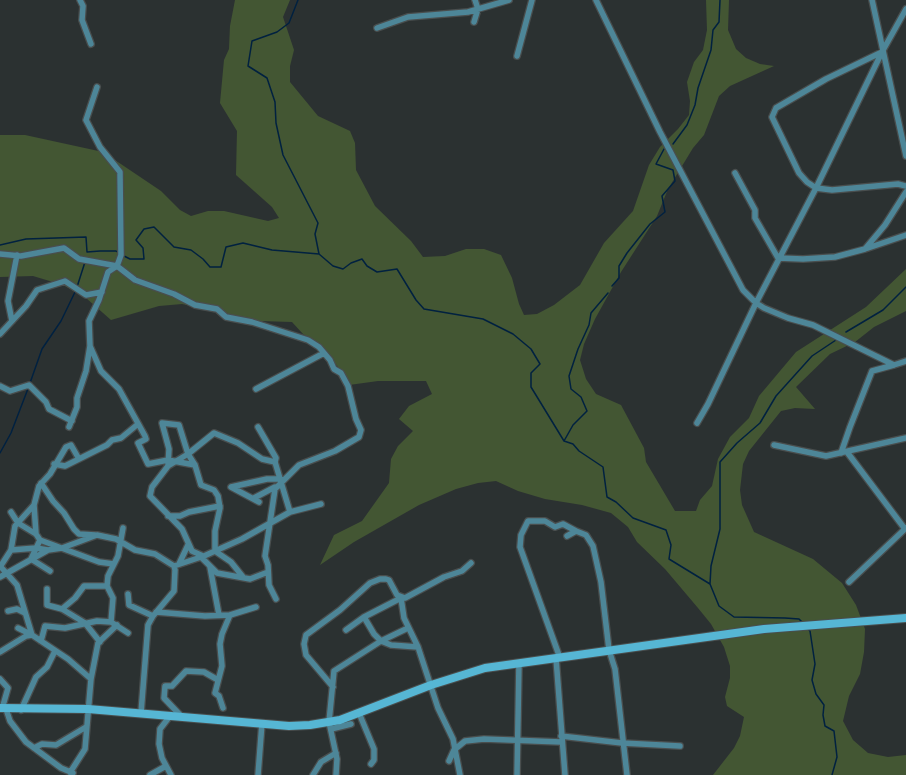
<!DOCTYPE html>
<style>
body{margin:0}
canvas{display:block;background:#2b3131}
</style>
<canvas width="906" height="775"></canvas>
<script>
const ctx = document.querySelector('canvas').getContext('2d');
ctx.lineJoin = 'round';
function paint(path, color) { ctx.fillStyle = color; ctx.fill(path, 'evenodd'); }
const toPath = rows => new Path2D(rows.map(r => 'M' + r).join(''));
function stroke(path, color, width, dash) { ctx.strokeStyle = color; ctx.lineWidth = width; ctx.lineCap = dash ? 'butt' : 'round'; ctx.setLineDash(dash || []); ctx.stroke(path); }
const green = toPath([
 [235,0,290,0,283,17,294,50,290,66,290,82,318,116,350,131,355,143,356,170,375,206,411,241,423,257,445,256,466,249,484,249,501,255,512,278,519,304,524,315,537,314,554,305,580,285,604,243,633,211,649,165,660,147,678,129,689,115,690,101,687,82,694,62,703,50,707,30,706,0,729,0,728,30,736,49,746,58,760,64,774,66,730,86,719,96,704,135,693,148,668,189,657,216,621,272,595,319,584,344,580,360,586,379,596,394,621,405,644,448,646,462,675,511,696,511,700,500,712,486,718,459,730,437,749,418,759,396,796,352,866,307,906,269,906,311,874,327,855,342,830,354,796,387,815,409,795,408,781,411,749,451,743,464,740,490,742,505,754,532,813,559,842,583,856,605,865,629,864,652,860,674,849,696,843,721,853,740,868,753,888,757,906,755,906,775,713,775,734,748,740,736,744,717,727,706,725,697,730,678,730,666,724,647,711,624,698,608,665,569,637,542,628,527,611,513,582,505,545,499,518,491,496,481,478,483,456,489,419,505,354,542,320,565,334,535,362,521,389,483,391,459,398,446,413,431,399,419,409,406,432,394,426,381,378,381,349,385,342,372,320,344,303,334,292,322,260,321,182,304,159,306,111,320,86,298,63,285,33,276,0,277,0,135,25,135,103,152,161,191,180,210,191,216,208,211,224,211,268,221,279,218,272,207,236,175,237,131,220,103,224,60,229,49,230,26]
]);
const stream = toPath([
 [298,0,289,23,277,32,252,41,248,66,267,78,275,102,276,123,283,155,318,223,315,234,319,254],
 [673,144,687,125,695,105,698,88,711,50,713,30,719,22,720,0],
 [0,245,26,239,86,237,87,252,100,251,116,251,119,253],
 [122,255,130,259,144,259,143,248,136,240,144,229,154,227,174,247,191,250,203,259,210,267,221,267,226,247,243,243,272,250,319,254,333,266,343,269,351,263,362,259,367,266,377,272,397,269,416,300,424,309,483,319,513,334,531,349,540,364,531,373,531,387,564,441,573,444,579,451,603,467,607,497,616,502,633,518,666,530,671,545,669,559,710,584,719,606,734,617,785,618,799,619,802,622],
 [612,286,619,278,619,266,627,253,650,224,665,212,662,196,675,181,673,170,656,164,664,149],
 [77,287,85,262],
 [846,332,883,310,906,287],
 [30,383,42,349,61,321,76,290],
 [564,441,573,425,587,411,581,397,571,389,569,376,578,349,589,325,591,313,608,293],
 [0,453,11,433,29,386],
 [710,584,711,566,720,529,720,462,737,443,760,423,776,396,812,356,836,340],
 [807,628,810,631,815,664,812,680,816,694,824,705,823,715,825,726,834,731,837,757,832,775]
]);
const street = toPath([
 [80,0,83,6,82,20,91,44],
 [596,0,660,132,743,290,756,303,764,308,788,318,813,325,894,365,906,361],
 [872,0,906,156],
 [474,22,478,9,475,0],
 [377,28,408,17,468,12,509,0],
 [882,52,826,79,776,108,772,117,799,173,807,182,816,188,832,190,898,184,906,186],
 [517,56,532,0],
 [97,87,86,120,100,147,120,172,121,255,117,266,108,272,99,300,89,321,90,346,101,371,119,389,145,436,146,439,138,443,148,464,168,460,195,465],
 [735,173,755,210,755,218,778,258,803,259,835,257,865,249,885,225,906,192],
 [865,249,906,235],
 [0,254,21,256,64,248,79,259,117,266,135,280,174,294,195,305,217,309,226,317,252,322,308,340,319,347,330,360,334,369,341,373,348,386,356,419,361,430,359,437,335,451,299,465,275,489,265,556,268,565,269,585,276,599],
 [12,321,8,301,17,255],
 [0,334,26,306,37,290,65,281,86,295,102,292],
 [0,386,10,391,29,385,46,402,49,409,72,421],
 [256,389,324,353],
 [697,423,708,404,756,303,816,188,882,52,906,9],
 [69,427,77,407,77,398,86,371,90,346],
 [258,427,276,458,275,462],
 [774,445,826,456,906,438],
 [847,452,905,529],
 [841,453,850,427,872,371,894,365],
 [54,464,65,466,107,445,112,440,121,438,138,424],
 [168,466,152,487,150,496,182,529,192,551,203,556],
 [41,483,53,501,64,513,74,529,79,534,95,535],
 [254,498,275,487],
 [259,502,231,487,267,479,281,479],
 [34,505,36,534,40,540,99,562,114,564],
 [11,512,18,523,36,534],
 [290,512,321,504],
 [168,516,180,516,189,512,220,506],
 [567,536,576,531,586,535,593,546,601,582,609,650,615,669,627,775],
 [40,540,31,559,50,571],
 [11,550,36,548,48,550],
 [201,557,217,573,250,579,268,572],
 [179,564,188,545],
 [0,566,17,585,32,635,68,659,91,679,85,749,71,771,71,775],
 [174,566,204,556,215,551,242,539,290,512,275,462,262,459,238,443,214,433,188,454,179,425,162,423,169,449,168,466,188,454,195,465,201,485,214,490,218,496,220,508,215,531,215,551,231,562,243,577],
 [0,567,11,550,15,526,34,505,39,486,50,474,66,447,71,445,79,459],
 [210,567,219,615],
 [0,577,48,550,62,548,97,535,116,539,135,550,155,554,174,566,175,570,174,591,153,616,148,625,141,713],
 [849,582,906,528],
 [47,589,47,605,62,609,85,623,100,642],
 [128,594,129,605,153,616],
 [62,609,75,598,84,586,107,586],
 [8,611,17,609,25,613],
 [156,612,205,616,230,615,256,607],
 [364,617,374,634,381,641,391,645,418,647],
 [111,622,113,598,107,586,108,576,118,556,123,528],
 [18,628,32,635],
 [346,630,364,617,401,598,404,618,418,647,438,708,453,739,460,775],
 [41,641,45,626,65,628,97,621,111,622,128,633],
 [0,652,26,636,32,635],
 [556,658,565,775],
 [560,658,520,547,521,535,528,521,545,521,555,527,563,524,576,531],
 [0,679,8,688,2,709],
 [91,679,98,643,117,625],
 [333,687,306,655,304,644,306,635,340,610,370,583,380,579,386,579,389,580,397,595,405,598,444,577,462,571,471,563],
 [223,708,219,696,215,693,222,666,220,644,222,634,230,615],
 [6,709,10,721,26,742,61,768,73,773],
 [21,710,36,677,47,667,55,651],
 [359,713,374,749,374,760,371,764],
 [170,716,160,729,159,744,162,758,171,775],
 [182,717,164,698,165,686,172,686,186,671,204,672,218,680],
 [331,729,351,724],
 [561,736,622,743,680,746],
 [34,748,42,744,56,745,86,727],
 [449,761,454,750,465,741,484,739,561,742],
 [150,775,166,766],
 [258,775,262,723],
 [313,775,321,762,336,753],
 [336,775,337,759,329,722,334,671,381,641,408,628],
 [517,775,519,663]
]);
const secondary = toPath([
 [0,708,88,709,289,726,310,725,340,720,431,685,485,668,764,629,906,618]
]);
paint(green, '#435633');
stroke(stream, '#012140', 1.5);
stroke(street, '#494e4e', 8);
stroke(secondary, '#494e4e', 10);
stroke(street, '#4d8698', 5.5);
stroke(secondary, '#56b6d4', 8);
</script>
